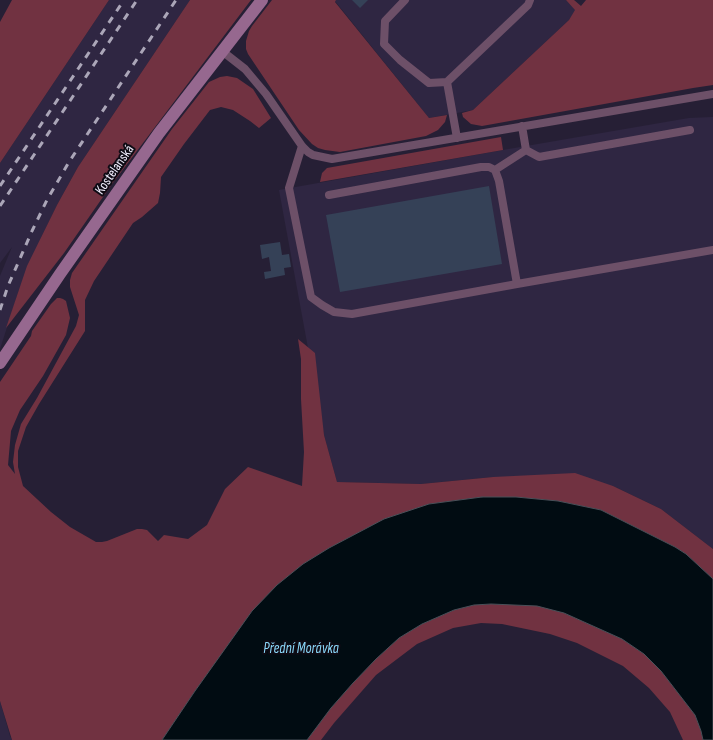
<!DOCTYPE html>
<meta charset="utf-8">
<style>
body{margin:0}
canvas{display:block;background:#261f35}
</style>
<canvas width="713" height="740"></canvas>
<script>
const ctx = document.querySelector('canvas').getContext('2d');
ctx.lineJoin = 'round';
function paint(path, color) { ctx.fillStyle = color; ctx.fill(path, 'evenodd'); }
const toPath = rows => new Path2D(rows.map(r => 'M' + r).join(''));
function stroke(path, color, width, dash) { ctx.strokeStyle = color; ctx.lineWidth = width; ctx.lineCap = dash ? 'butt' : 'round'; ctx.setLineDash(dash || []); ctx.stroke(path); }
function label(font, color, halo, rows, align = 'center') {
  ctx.font = font + ' "Sofia Sans Condensed",sans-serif'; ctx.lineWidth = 4; ctx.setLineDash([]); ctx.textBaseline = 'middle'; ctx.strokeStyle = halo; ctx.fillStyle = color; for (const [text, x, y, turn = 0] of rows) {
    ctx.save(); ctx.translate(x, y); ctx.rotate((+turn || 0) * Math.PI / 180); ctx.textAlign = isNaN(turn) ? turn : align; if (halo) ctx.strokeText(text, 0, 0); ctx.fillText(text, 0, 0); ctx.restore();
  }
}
const built = toPath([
 [109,0,190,0,78,167,57,205,42,236,19,290,0,349,0,276,12,247,0,263,0,163],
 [336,0,566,0,576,10,569,20,473,110,429,118,335,1],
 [713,117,713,549,661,509,613,486,493,477,421,484,337,482,324,435,279,190,503,150,689,118],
 [0,701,10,736,12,740,0,740]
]);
const green = toPath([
 [12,0,109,0,0,163,0,22],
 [190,0,251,0,112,184,64,253,6,328,27,266,57,205,78,167],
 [272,0,336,0,335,2,429,118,447,115,445,122,438,130,426,136,340,152,325,150,318,148,312,144,299,130,248,54,246,49,246,41,249,31,252,26],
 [566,0,574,0,581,6,586,0,713,0,713,85,693,88,482,126,471,124,463,117,462,113,473,110,569,20,575,10],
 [227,76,237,78,253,89,271,118,259,128,250,121,233,110,221,107,210,110,184,144,161,177,160,193,158,203,142,217,133,223,94,281,85,300,85,331,39,404,26,427,18,451,18,467,23,486,51,512,70,527,96,542,102,542,107,541,137,529,142,529,147,530,158,541,164,535,188,539,207,525,225,489,248,467,302,486,304,452,301,399,301,359,298,339,315,353,324,435,337,482,421,484,493,477,575,473,613,486,661,509,713,549,713,579,686,554,675,547,601,510,558,501,516,497,482,497,429,504,222,654,195,691,162,740,12,740,0,701,0,382,31,336,32,331,51,304,57,298,60,298,63,299,66,301,70,318,66,335,43,376,20,410,11,431,8,465,15,474,13,462,15,445,21,424,37,398,76,326,79,315,70,287,70,280,72,273,172,129,209,82,220,77],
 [501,137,503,150,320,182,322,173,327,168],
 [491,604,537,605,564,613,622,639,644,654,661,671,695,715,701,731,703,740,683,740,670,712,649,688,623,666,577,643,550,634,502,624,481,623,453,628,417,644,376,675,334,723,321,740,307,740,331,708,353,683,376,659,399,638,422,624,454,610,474,605]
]);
const water = toPath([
 [482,497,516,497,558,501,601,510,675,547,686,554,713,579,713,740,703,740,701,731,695,715,661,671,644,654,622,639,564,613,537,606,491,604,474,605,454,610,422,624,399,638,376,659,353,683,331,708,307,740,162,740,195,691,252,611,277,585,303,564,329,548,384,519,429,504,482,497]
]);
const building = toPath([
 [352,0,368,0,360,8],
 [489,186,502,264,340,292,326,215],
 [280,242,282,255,289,254,291,267,284,268,285,275,265,279,264,272,271,271,269,257,262,259,260,245]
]);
const lane = toPath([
 [405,0,385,21,384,44,400,60,429,83,447,82,528,5,530,0],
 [222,51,245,69,266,94,302,146,308,152,313,155,332,159,713,94],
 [447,82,457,138],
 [302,146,289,188,311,297,322,305,334,312,352,314,517,284,713,250],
 [526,150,539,157,690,130],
 [495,170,526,150,522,126],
 [329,195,481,167,489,167,495,170,499,181,517,284]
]);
const secondary = toPath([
 [0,363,60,274,159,133,262,0]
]);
const rail = toPath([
 [0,186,124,0],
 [0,206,137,0],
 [0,310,8,286,32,231,47,200,69,162,176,0]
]);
const streetNames = [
 ["Kostelanská",115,170,-55]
];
const waterNames = [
 ["Přední Morávka",301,649]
];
paint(built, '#2f2642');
paint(green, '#713241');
paint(water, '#010c12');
stroke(water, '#495058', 1);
paint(building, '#354157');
stroke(lane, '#6d5068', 8);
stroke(secondary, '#96688f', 12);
stroke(rail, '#aba6b8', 3, [7, 7]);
label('14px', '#f1eefd', '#0e0b14', streetNames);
label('italic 15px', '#8bd8fa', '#0e0b14', waterNames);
</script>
